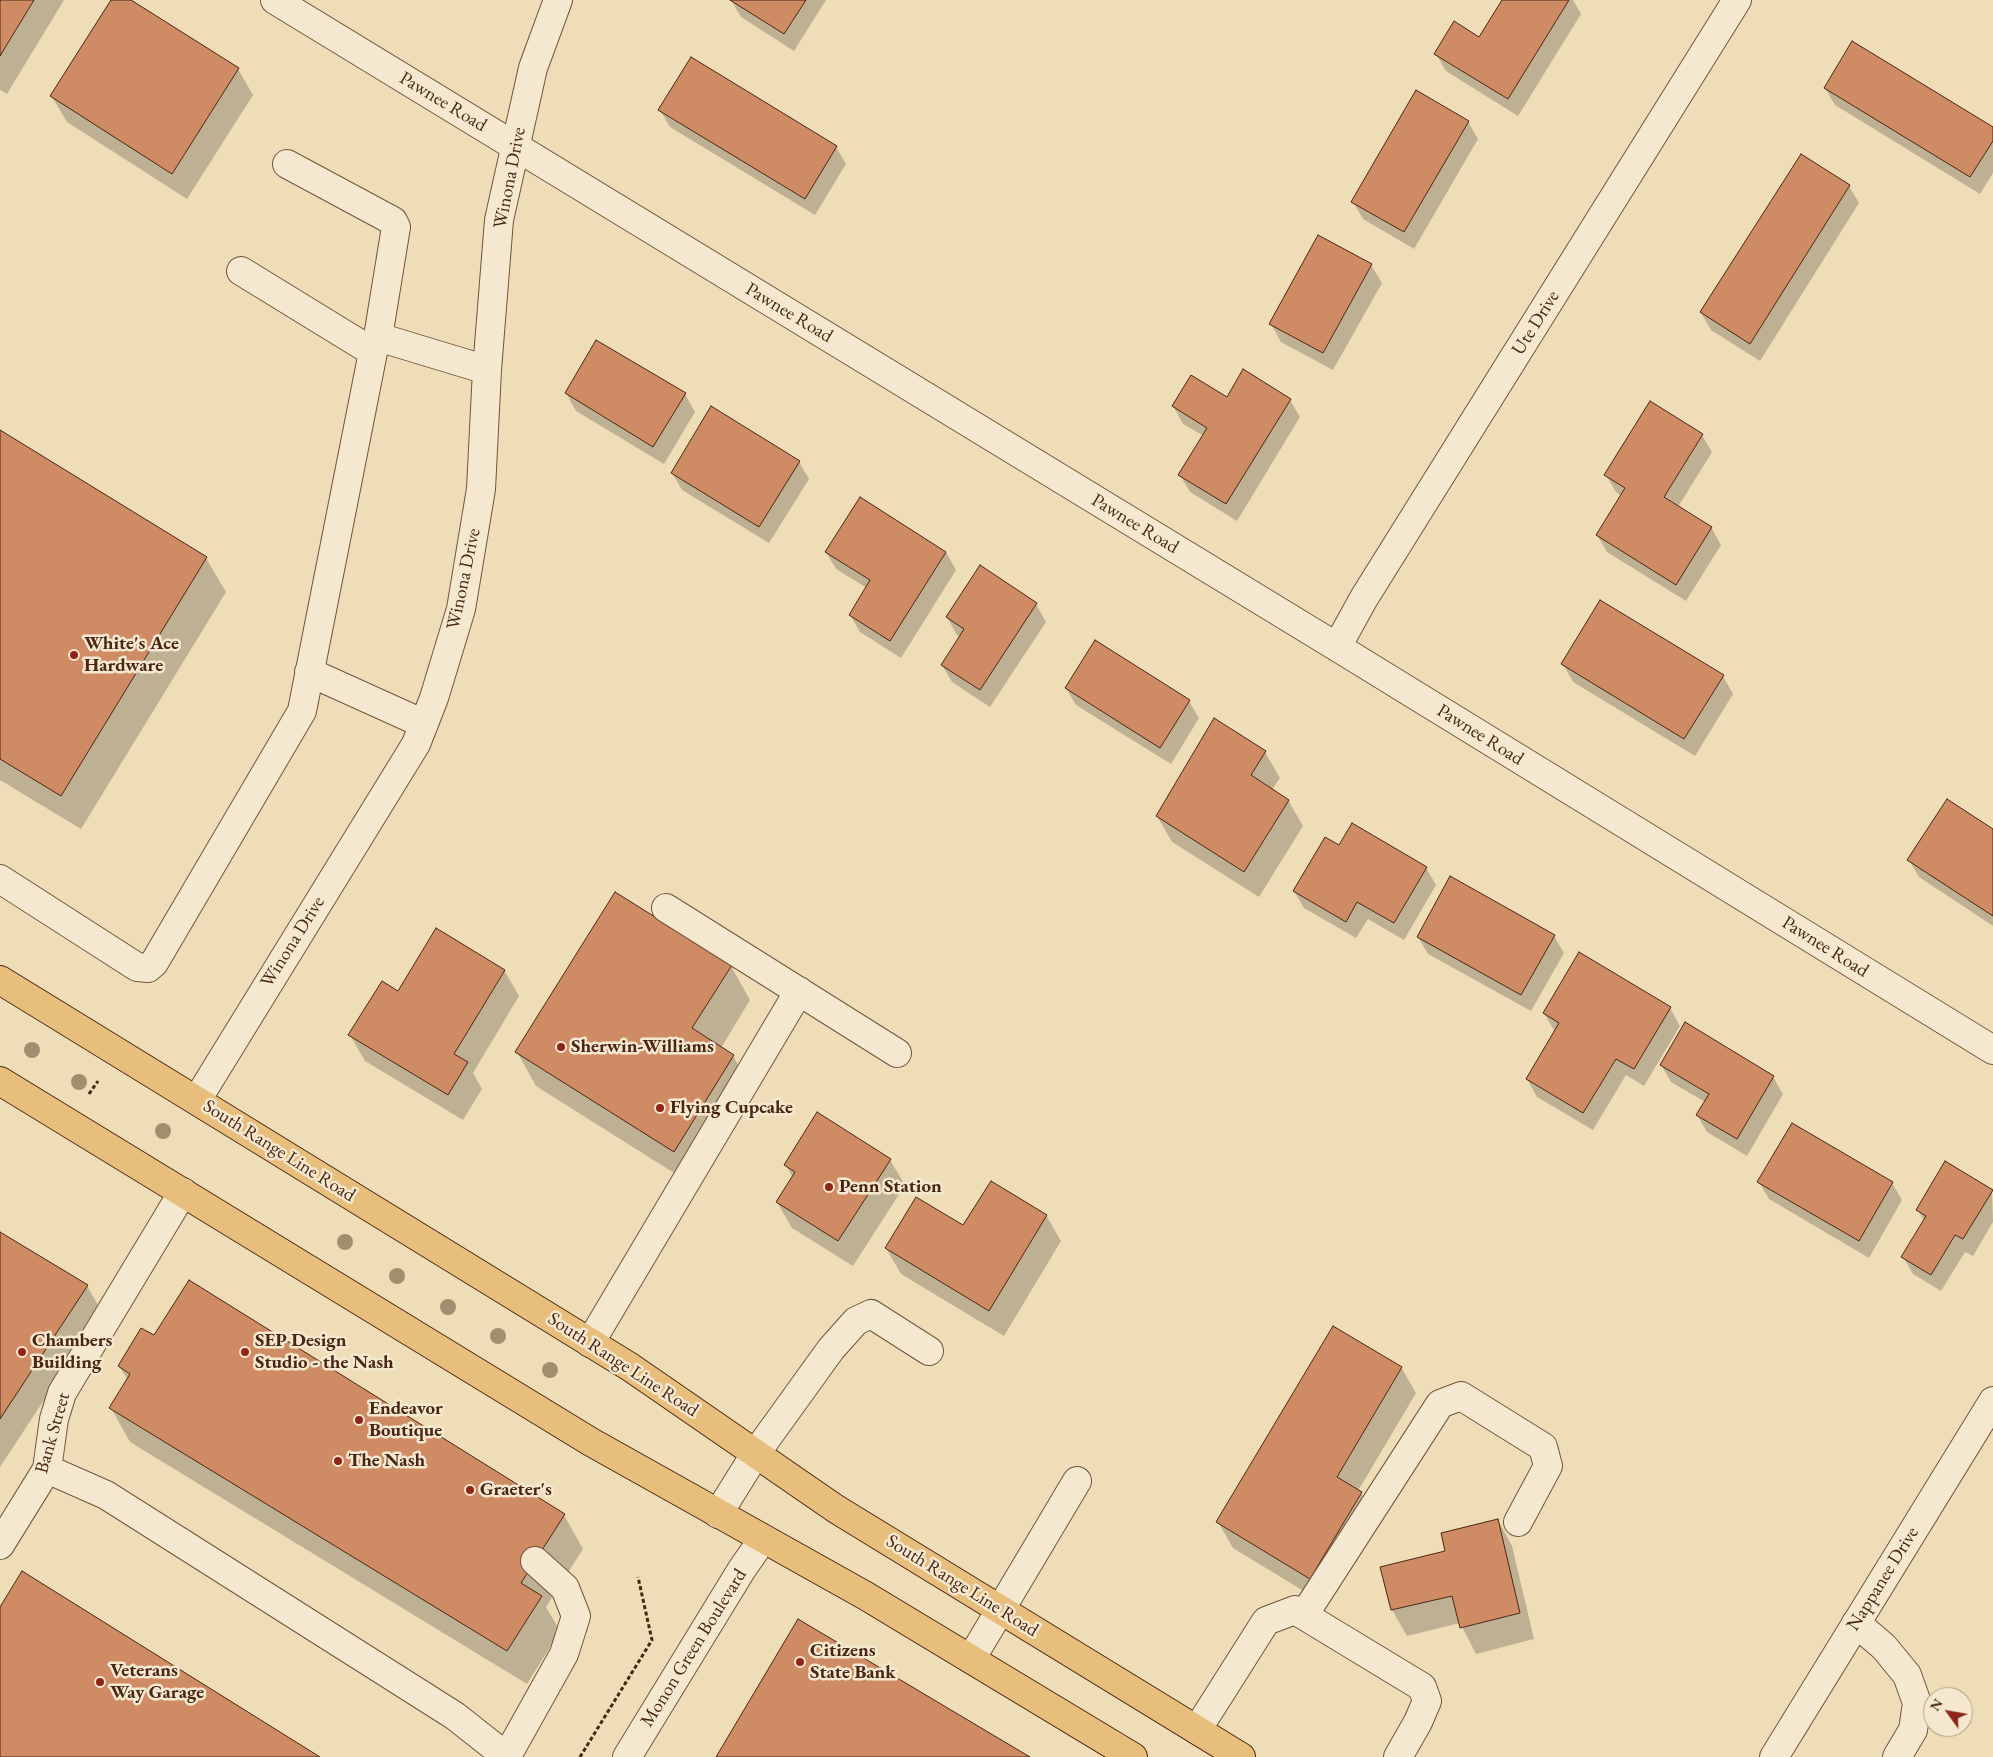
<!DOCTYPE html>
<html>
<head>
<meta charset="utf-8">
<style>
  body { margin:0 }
  #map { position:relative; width:1993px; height:1757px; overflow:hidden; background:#eeddb7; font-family:"EB Garamond",serif }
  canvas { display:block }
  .north { position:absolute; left:1923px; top:1687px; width:50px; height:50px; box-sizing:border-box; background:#f4e9d0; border:1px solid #b09b85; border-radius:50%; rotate:302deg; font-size:14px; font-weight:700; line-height:20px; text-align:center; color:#492614 }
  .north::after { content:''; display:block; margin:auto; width:18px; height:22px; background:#8f2418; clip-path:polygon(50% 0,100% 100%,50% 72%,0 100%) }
</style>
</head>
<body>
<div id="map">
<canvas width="1993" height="1757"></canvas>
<div class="north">N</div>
</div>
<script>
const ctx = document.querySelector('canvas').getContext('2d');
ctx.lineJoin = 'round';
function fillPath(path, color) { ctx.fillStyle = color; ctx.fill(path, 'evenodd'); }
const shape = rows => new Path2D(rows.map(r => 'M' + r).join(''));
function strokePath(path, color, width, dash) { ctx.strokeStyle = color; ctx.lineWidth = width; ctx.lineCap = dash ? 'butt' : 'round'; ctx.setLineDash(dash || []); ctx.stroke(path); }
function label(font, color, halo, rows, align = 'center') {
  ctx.font = font + ' "EB Garamond",serif'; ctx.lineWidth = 5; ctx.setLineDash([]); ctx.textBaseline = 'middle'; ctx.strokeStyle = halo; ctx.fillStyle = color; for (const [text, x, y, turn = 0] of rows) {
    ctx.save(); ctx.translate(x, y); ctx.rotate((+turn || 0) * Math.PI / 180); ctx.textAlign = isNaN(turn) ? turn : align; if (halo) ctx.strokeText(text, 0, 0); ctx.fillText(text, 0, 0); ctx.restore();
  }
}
fillPath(shape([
  [0,0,64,0,7,94,0,90],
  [113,0,129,0,238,69,253,95,187,199,67,122,52,97],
  [731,0,826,0,794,51,741,17],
  [1503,0,1573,0,1581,14,1518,116,1446,71,1436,54,1479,39],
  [1825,88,1993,129,1993,173,1980,194,1835,105],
  [660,110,836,147,846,164,815,215,670,127],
  [1468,122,1478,139,1414,249,1363,219,1353,202],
  [1849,186,1859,203,1760,361,1711,330,1701,313],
  [1318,236,1371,265,1382,283,1333,370,1281,342,1271,324],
  [597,341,685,394,695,412,664,464,576,411,566,393],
  [1227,398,1290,400,1300,417,1237,521,1190,492,1180,475,1204,436,1183,424,1173,406],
  [0,432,206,558,226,592,81,829,0,780],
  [1702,435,1712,452,1678,507,1711,527,1721,545,1686,601,1607,552,1597,535,1621,496,1616,492,1606,475],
  [799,462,809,479,769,543,682,490,672,473],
  [826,552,946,552,956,570,901,658,860,632,850,615,867,588,836,569],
  [980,567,1036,604,1046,622,990,707,952,682,942,665,961,637,957,635,947,617],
  [1563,664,1723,676,1733,694,1695,756,1573,682],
  [1066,688,1189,701,1199,718,1171,764,1076,705],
  [1265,752,1280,778,1272,790,1288,800,1303,826,1259,897,1172,842,1157,816],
  [1993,830,1993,926,1919,877,1909,860],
  [1339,847,1426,868,1436,885,1404,940,1368,919,1356,938,1304,908,1294,891],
  [1554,936,1564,953,1531,1011,1428,954,1418,937],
  [731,966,750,1000,721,1048,733,1056,753,1090,693,1185,536,1086,517,1052],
  [504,970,519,996,473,1073,482,1089,463,1120,365,1061,350,1035,399,992],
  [1670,1008,1680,1026,1644,1086,1626,1075,1593,1130,1537,1097,1527,1079,1555,1032,1544,1013],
  [1661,1065,1773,1077,1783,1094,1747,1156,1707,1132,1697,1115,1705,1102,1671,1082],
  [890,1160,905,1185,853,1266,792,1228,777,1202,793,1178,786,1165],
  [1759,1182,1892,1183,1902,1200,1869,1258,1769,1199],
  [1992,1191,1993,1222,1973,1256,1965,1252,1941,1291,1913,1274,1903,1257,1924,1221,1918,1210],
  [1046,1215,1061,1241,1004,1336,901,1274,886,1248],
  [0,1233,87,1286,102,1312,0,1467],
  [154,1336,564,1515,583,1549,546,1607,560,1631,527,1684,130,1442,111,1408,128,1380,119,1366],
  [1401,1367,1416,1393,1358,1491,1361,1493,1376,1519,1325,1604,1233,1548,1218,1522],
  [1498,1520,1512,1546,1534,1639,1476,1654,1460,1623,1407,1636,1392,1610,1382,1568,1447,1552]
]), '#0003');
const building = shape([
  [0,0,34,0,0,56,0,0],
  [111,0,131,0,239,68,172,174,50,96,111,0],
  [730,0,806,0,784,34,730,0],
  [1502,0,1569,0,1508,99,1434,54,1454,21,1479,37,1502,0],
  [1852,41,1993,127,1993,141,1970,177,1824,88,1852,41],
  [691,57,837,146,805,199,658,110,691,57],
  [1416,90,1469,121,1404,232,1351,202,1416,90],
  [1801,154,1850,185,1750,344,1700,312,1801,154],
  [1318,235,1372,264,1323,353,1269,324,1318,235],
  [596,340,686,393,653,447,565,393,596,340],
  [1243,369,1291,399,1226,504,1178,475,1207,428,1172,406,1191,375,1227,397,1243,369],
  [1650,401,1703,434,1664,497,1712,527,1676,585,1596,535,1625,488,1604,475,1650,401],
  [711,406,800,461,759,527,671,473,711,406],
  [0,430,207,557,61,796,0,759,0,430],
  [860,497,946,552,890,641,849,615,870,580,825,552,860,497],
  [980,565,1037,603,980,690,941,665,964,629,946,617,980,565],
  [1600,600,1724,675,1684,739,1561,664,1600,600],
  [1095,640,1190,700,1160,748,1065,688,1095,640],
  [1214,718,1266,751,1251,775,1289,800,1244,872,1156,816,1214,718],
  [1947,799,1993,829,1993,916,1907,860,1947,799],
  [1352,823,1427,867,1394,923,1357,902,1346,922,1293,891,1325,837,1339,845,1352,823],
  [1450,876,1555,935,1521,995,1417,937,1450,876],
  [615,892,732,965,692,1028,734,1055,674,1152,515,1052,615,892],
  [436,928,505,970,454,1054,468,1062,448,1095,348,1035,382,981,398,991,436,928],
  [1579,952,1671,1007,1634,1069,1616,1059,1583,1113,1526,1079,1559,1023,1543,1013,1579,952],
  [1685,1022,1774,1076,1737,1139,1696,1115,1709,1094,1660,1065,1685,1022],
  [817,1112,891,1159,838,1241,776,1202,795,1172,784,1165,817,1112],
  [1792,1123,1893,1182,1859,1241,1757,1182,1792,1123],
  [1945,1161,1993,1190,1963,1239,1955,1235,1931,1275,1901,1257,1926,1216,1916,1210,1945,1161],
  [991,1181,1047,1215,989,1311,885,1248,916,1197,963,1225,991,1181],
  [0,1232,88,1285,0,1419,0,1232],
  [189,1280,565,1514,521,1583,542,1596,507,1651,109,1408,130,1374,118,1366,141,1328,154,1335,189,1280],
  [1333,1326,1402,1367,1337,1477,1362,1492,1310,1579,1216,1522,1333,1326],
  [1498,1519,1520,1613,1460,1628,1452,1596,1391,1610,1380,1567,1445,1551,1441,1533,1498,1519],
  [22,1571,320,1757,0,1757,0,1607,22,1571],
  [798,1619,1030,1757,716,1757,798,1619]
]);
fillPath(building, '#cf8b64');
strokePath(building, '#492614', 1);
const minor = shape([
  [275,0,1337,647,1993,1050],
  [287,164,393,221,396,227,378,337],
  [241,271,373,352],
  [1337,647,1364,598,1737,0],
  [309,672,424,724],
  [0,879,137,967,148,968,154,963,302,711,373,352,378,337,487,370],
  [666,908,897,1053],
  [197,1100,416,744,434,698,461,609,481,489,487,370,499,220,533,68,558,0],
  [590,1343,799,991],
  [47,1469,106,1495,455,1716,507,1757],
  [718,1514,756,1453,831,1349,856,1321,871,1314,929,1351],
  [0,1545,47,1469,54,1419,62,1393,183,1192],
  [1304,1615,1440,1404,1461,1396,1543,1447,1548,1466,1518,1522],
  [1856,1623,1884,1647,1907,1675,1917,1703,1913,1730,1897,1757],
  [971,1659,1077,1481],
  [1197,1730,1266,1621,1295,1610,1422,1687,1427,1701,1418,1722,1398,1757],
  [507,1756,564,1654,576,1616,565,1588,535,1561],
  [627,1757,742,1569,763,1539],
  [1774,1757,1993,1401]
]);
const major = shape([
  [0,980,630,1367,836,1509,1241,1757],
  [0,1081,591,1442,866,1596,1133,1757]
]);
strokePath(minor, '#72543d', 30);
strokePath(major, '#492614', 30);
strokePath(shape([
  [89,1094,98,1081],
  [580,1757,652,1640,638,1577]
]), '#492614', 3, [4, 2.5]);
strokePath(minor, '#f4e9d0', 28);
strokePath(major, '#e7be7c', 28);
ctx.fillStyle = '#a28e6f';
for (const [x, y] of [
  [32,1050],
  [79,1082],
  [163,1131],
  [345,1242],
  [397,1276],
  [448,1307],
  [498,1336],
  [550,1370]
]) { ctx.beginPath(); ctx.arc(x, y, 8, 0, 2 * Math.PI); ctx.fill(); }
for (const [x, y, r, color] of [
  [74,655,5,"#8f2418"],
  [561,1047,5,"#8f2418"],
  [660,1108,5,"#8f2418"],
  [829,1187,5,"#8f2418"],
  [22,1352,5,"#8f2418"],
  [245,1352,5,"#8f2418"],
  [359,1420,5,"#8f2418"],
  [338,1461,5,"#8f2418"],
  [470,1490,5,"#8f2418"],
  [800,1662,5,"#8f2418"],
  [100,1682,5,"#8f2418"]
]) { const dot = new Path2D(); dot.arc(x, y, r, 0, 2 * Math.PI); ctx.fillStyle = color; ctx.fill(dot); strokePath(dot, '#f4e9d0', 2); }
label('19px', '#492614', '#f4e9d0', [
  ["Pawnee Road",443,102,31],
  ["Winona Drive",510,178,-79],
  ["Pawnee Road",789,313,31],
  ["Ute Drive",1536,323,-58],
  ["Pawnee Road",1135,524,31],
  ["Winona Drive",464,579,-78],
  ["Pawnee Road",1480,735,32],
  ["Winona Drive",293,942,-58],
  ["Pawnee Road",1825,947,32],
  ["South Range Line Road",279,1151,32],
  ["South Range Line Road",623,1365,33],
  ["Bank Street",53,1433,-74],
  ["Nappanee Drive",1883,1579,-58],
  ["South Range Line Road",962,1586,32],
  ["Monon Green Boulevard",694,1648,-58]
]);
label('bold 19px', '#492614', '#f4e9d0', [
  ["White's Ace",84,644],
  ["Hardware",84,666],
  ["Sherwin-Williams",571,1047],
  ["Flying Cupcake",670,1108],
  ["Penn Station",839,1187],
  ["Chambers",32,1341],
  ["Building",32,1363],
  ["SEP Design",255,1341],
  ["Studio - the Nash",255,1363],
  ["Endeavor",369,1409],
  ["Boutique",369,1431],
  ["The Nash",348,1461],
  ["Graeter's",480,1490],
  ["Citizens",810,1651],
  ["State Bank",810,1673],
  ["Veterans",110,1671],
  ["Way Garage",110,1693]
], 'left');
</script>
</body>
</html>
